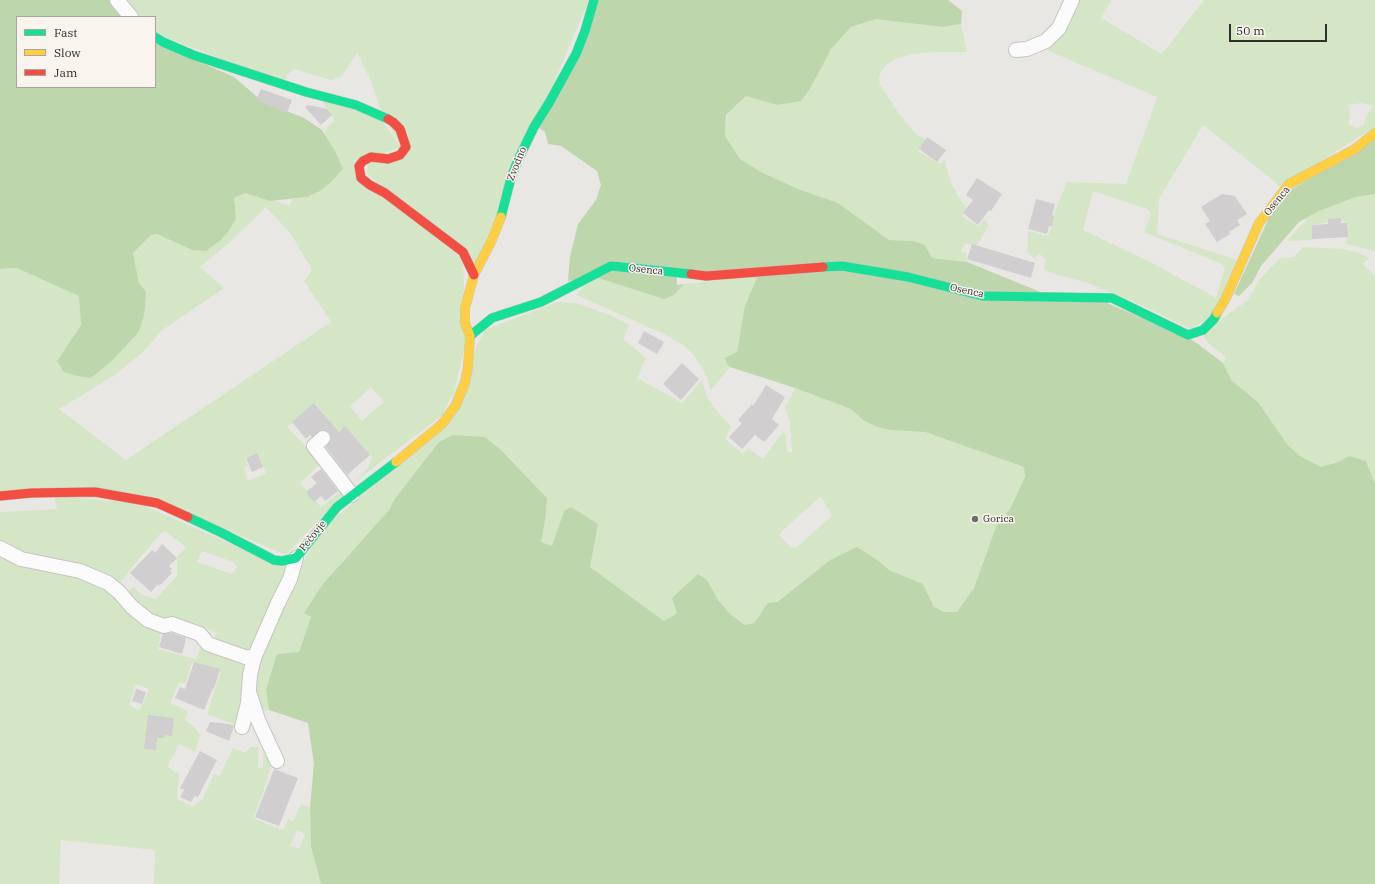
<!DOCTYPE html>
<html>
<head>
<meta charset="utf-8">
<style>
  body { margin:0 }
  #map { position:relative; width:1375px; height:884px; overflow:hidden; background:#e9e7e4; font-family:"IBM Plex Serif",serif }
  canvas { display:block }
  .legend { position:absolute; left:16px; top:16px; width:140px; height:72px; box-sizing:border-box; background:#f9f5ee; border:1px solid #a9a5a0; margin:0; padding:5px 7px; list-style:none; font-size:12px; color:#302e2c }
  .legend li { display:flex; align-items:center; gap:8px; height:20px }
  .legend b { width:20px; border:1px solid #a9a5a0 }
  .scale { position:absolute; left:1229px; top:24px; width:98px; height:18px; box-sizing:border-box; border:2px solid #302e2c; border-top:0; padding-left:5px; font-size:12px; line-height:14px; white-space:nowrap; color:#302e2c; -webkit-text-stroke:3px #f9f5ee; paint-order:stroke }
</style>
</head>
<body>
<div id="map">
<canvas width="1375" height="884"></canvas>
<ul class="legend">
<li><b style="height:5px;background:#16e098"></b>Fast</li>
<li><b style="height:5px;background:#ffcf43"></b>Slow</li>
<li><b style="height:5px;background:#f24e42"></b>Jam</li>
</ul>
<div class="scale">50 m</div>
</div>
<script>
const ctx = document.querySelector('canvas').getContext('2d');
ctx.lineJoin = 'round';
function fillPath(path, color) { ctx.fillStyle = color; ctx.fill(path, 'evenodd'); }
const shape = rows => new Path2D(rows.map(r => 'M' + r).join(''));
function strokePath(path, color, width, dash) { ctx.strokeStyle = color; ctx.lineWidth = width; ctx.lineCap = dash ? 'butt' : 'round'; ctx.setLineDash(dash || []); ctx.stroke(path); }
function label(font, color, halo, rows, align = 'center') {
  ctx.font = font + ' "IBM Plex Serif",serif'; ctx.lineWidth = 3; ctx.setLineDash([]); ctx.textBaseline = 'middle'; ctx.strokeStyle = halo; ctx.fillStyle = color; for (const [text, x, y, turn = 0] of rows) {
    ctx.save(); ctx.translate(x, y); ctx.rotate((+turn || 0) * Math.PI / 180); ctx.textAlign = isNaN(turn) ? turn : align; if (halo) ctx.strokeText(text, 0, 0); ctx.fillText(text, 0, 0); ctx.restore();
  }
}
fillPath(shape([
  [120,0,589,0,474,268,365,177,369,163,406,155,380,109,372,83,357,53,342,76,331,80,294,69,287,75,284,82,155,34,155,17,134,17],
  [1076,0,1111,0,1101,18,1162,54,1204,0,1375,0,1375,127,1279,187,1273,180,1203,125,1159,199,1157,234,1238,260,1215,314,1191,329,1132,301,1088,283,1051,273,1044,269,1046,260,1039,253,1035,259,1027,252,1028,231,1048,236,1057,206,1067,182,1126,184,1157,97,1042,48],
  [1361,103,1373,106,1366,116,1364,125,1357,128,1349,124,1350,108,1348,105],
  [1093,191,1147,209,1151,214,1144,232,1222,264,1225,269,1216,298,1152,263,1083,230],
  [876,19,942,27,961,24,967,52,936,52,912,54,895,59,886,65,881,71,879,78,880,85,899,114,916,134,926,140,918,151,940,164,945,159,946,167,951,182,961,201,967,208,962,216,979,227,984,219,989,226,977,245,965,244,961,251,966,254,967,262,932,258,913,241,889,240,838,203,798,189,761,172,740,159,725,136,727,115,746,96,777,105,810,89,831,49,851,27],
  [320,98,380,118,401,147,356,164,463,256,466,343,449,410,352,484,368,468,372,457,345,427,327,440,319,431,330,421,316,404,287,427,322,463,300,483,321,507,341,491,342,495,286,555,150,497,0,492,0,269,17,268,79,295,81,325,57,361,91,378,112,361,138,333,146,292,139,283,133,253,151,235,157,234,192,250,221,240,228,232,236,219,234,198,245,193,270,201,273,200,289,206,292,199,307,197,320,191,335,151,324,133,328,126,335,121],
  [266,207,291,234,312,270,304,281,331,322,126,460,59,409,115,375,144,351,161,331,224,288,200,267,231,241],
  [371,387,384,402,362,421,350,406],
  [257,453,266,473,248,481,244,467,248,466,245,458],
  [1375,194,1375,251,1346,244,1348,225,1341,220,1313,225,1313,240,1287,241,1296,230,1306,221,1306,218,1319,211,1356,197],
  [1303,247,1344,249,1359,253,1369,258,1363,264,1375,276,1375,484,1366,461,1349,456,1338,462,1321,467,1300,456,1287,444,1258,402,1231,380,1223,363,1226,357,1208,343,1203,335,1223,318,1248,300,1259,280,1280,258,1294,257],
  [592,276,674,295,684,284,758,276,745,305,737,352,727,364,730,367,711,390,705,373,694,355,685,346,664,334,576,295],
  [557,302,576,303,612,316,629,325,623,339,646,358,637,378,682,403,702,380,707,397,717,411,731,427,725,439,743,454,748,448,763,459,783,432,786,435,787,452,792,452,790,421,785,409,795,388,851,409,863,420,891,430,925,432,1024,467,1025,477,1010,509,996,527,974,588,957,612,944,612,934,607,923,584,889,570,880,562,830,560,759,615,754,623,745,625,730,614,718,600,707,580,677,613,664,621,590,567,564,511,552,546,540,542,546,514,547,498,500,449,485,437,394,500,389,510,371,531,343,561,305,613,311,617,299,652,266,690,269,710,258,712,253,679,256,662,293,580,323,528,430,439,485,330],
  [821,496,832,516,797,547,791,548,779,534],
  [54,496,138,503,286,568,288,577,254,646,249,651,213,643,216,633,197,624,190,629,164,624,128,596,129,591,134,587,142,595,156,599,177,576,177,557,186,547,165,531,159,535,134,565,118,586,37,560,0,544,0,512,57,509],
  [202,551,233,562,237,566,232,574,197,562],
  [0,551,90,578,161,631,158,649,196,659,202,645,248,661,244,693,237,725,207,714,221,671,192,663,185,684,179,682,170,703,188,711,185,720,196,728,200,736,195,752,179,744,167,767,180,774,179,775,177,799,192,806,202,800,214,774,220,776,233,748,246,753,250,747,258,747,258,769,263,767,264,744,271,765,265,787,253,818,283,830,288,819,293,821,301,804,310,807,311,847,321,884,154,884,155,850,61,840,59,884,0,884],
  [136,684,149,689,140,710,129,705],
  [297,830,305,834,299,849,290,846]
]), '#d4e6c6');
fillPath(shape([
  [0,0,113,0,127,17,17,17,17,87,155,87,155,42,234,77,262,101,304,118,322,130,335,151,343,169,332,181,320,191,307,197,270,201,245,193,234,198,236,219,228,232,221,240,206,251,192,250,157,234,151,235,133,253,139,283,146,292,144,316,138,333,112,361,91,378,77,376,64,372,57,361,81,325,79,296,17,268,0,269],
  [596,0,948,0,962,11,961,24,942,27,876,19,851,27,831,49,810,89,801,101,777,105,746,96,726,115,725,136,740,159,761,172,798,189,838,203,889,240,913,241,925,245,932,258,967,262,1043,293,1100,300,1187,337,1198,344,1223,363,1231,380,1258,402,1287,444,1300,456,1321,467,1338,462,1349,456,1366,461,1375,484,1375,884,321,884,311,847,310,807,314,764,308,723,269,710,266,690,277,654,299,652,311,617,304,613,323,584,389,510,394,500,439,442,453,435,485,437,500,449,547,498,546,514,541,542,552,546,564,511,571,507,598,524,590,567,664,621,677,613,672,598,698,574,707,580,718,600,730,614,745,625,754,623,768,603,777,602,830,560,857,547,880,562,889,570,923,584,934,607,944,612,957,612,974,588,996,527,1010,509,1025,477,1024,467,925,432,891,430,877,427,863,420,851,409,795,388,730,367,727,364,725,358,737,352,745,305,758,276,677,277,677,285,684,284,674,295,664,299,592,276,568,281,570,257,578,224,596,200,601,185,597,171,561,146,548,144,545,132,538,127],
  [1375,138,1375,194,1356,197,1319,211,1299,222,1261,266,1252,283,1239,296,1234,294,1278,198]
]), '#bed6ac');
fillPath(shape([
  [261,89,292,100,287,113,256,100],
  [308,105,327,109,332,115,321,125,305,107],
  [927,137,946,150,937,162,919,149],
  [977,178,1002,194,991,211,989,210,978,225,963,213,973,200,966,195],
  [1222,194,1235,196,1247,214,1237,220,1240,225,1229,232,1230,234,1217,242,1205,224,1210,221,1201,207],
  [1036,199,1055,204,1052,215,1054,216,1052,226,1049,226,1047,234,1028,229],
  [1341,218,1341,223,1347,223,1348,237,1312,239,1312,225,1328,224,1328,219],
  [972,244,1035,263,1031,278,967,259],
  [644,331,664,342,657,354,638,343],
  [682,363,699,379,681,400,663,384],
  [766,385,785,397,772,419,779,425,764,442,755,435,742,449,729,437,742,423,738,420,752,404,753,406],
  [314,403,339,432,345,426,370,455,347,475,326,447,331,440,331,436,329,432,325,430,321,430,312,437,310,435,306,439,292,422],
  [257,453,263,467,252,472,246,458],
  [321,469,338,491,325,501,321,496,314,502,306,492,317,483,311,477],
  [162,544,177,558,169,566,172,569,170,571,172,573,159,586,158,584,151,592,130,573,152,550,155,553],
  [172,633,186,638,182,654,159,647,163,634],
  [194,662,220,669,214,689,213,688,204,710,175,698,180,687,185,689],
  [136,689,146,692,142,704,132,701],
  [148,715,174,718,172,736,165,735,164,738,157,738,156,750,144,749],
  [210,722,229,724,234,726,229,741,206,731],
  [200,751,217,760,198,797,195,796,191,802,180,797,184,790,180,788],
  [274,769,298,778,279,826,255,817]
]), '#d0cece');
const street = shape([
  [117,0,131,17],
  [1016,50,1027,49,1046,41,1059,28,1072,0],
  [323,438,314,446,352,495],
  [0,548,21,559,80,571,108,583,119,592,132,607,148,620,164,626,172,624,200,634,208,644,245,657,254,658],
  [250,695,258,720,277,761],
  [242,727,248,703,250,675,254,658,278,603,290,579,296,558]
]);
const fast = shape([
  [155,37,163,42,193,55,306,92,356,105,388,119],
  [501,217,511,178,518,160,534,127,549,103,576,54,585,31,594,0],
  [823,267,842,266,908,277,983,296,1112,298,1188,335,1203,330,1214,319,1217,313],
  [470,336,492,318,541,302,611,266,691,274],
  [188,517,222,533,274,560,282,561,296,558,337,507,396,462]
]);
const slow = shape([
  [1217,313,1225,300,1259,223,1289,184,1355,149,1375,133],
  [396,462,442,424,456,405,465,383,468,367,470,336,465,323,465,308,474,275,491,242,501,217]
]);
const jam = shape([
  [388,119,393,122,400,129,406,147,400,155,388,159,371,157,363,161,359,166,361,178,370,185,385,193,463,252,474,275],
  [691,274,706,276,823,267],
  [0,496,31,493,95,492,157,503,188,517]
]);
strokePath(street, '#c6c4c1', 16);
strokePath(fast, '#c6c4c1', 10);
strokePath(slow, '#c6c4c1', 10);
strokePath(jam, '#c6c4c1', 10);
strokePath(street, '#fcfbfb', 14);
strokePath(fast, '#16e098', 9);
strokePath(slow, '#ffcf43', 9);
strokePath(jam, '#f24e42', 9);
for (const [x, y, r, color] of [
  [975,519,4,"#716f6c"]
]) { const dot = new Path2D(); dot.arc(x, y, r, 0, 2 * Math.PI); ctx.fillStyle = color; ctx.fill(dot); strokePath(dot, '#f9f5ee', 1.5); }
label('10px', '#302e2c', '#f9f5ee', [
  ["Zvodno",517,164,-68],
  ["Osenca",1277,201,-51],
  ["Osenca",646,270,6],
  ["Osenca",967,291,12],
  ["Pečovje",313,536,-51]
]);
label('10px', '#302e2c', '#f9f5ee', [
  ["Gorica",983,519]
], 'left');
</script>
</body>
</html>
